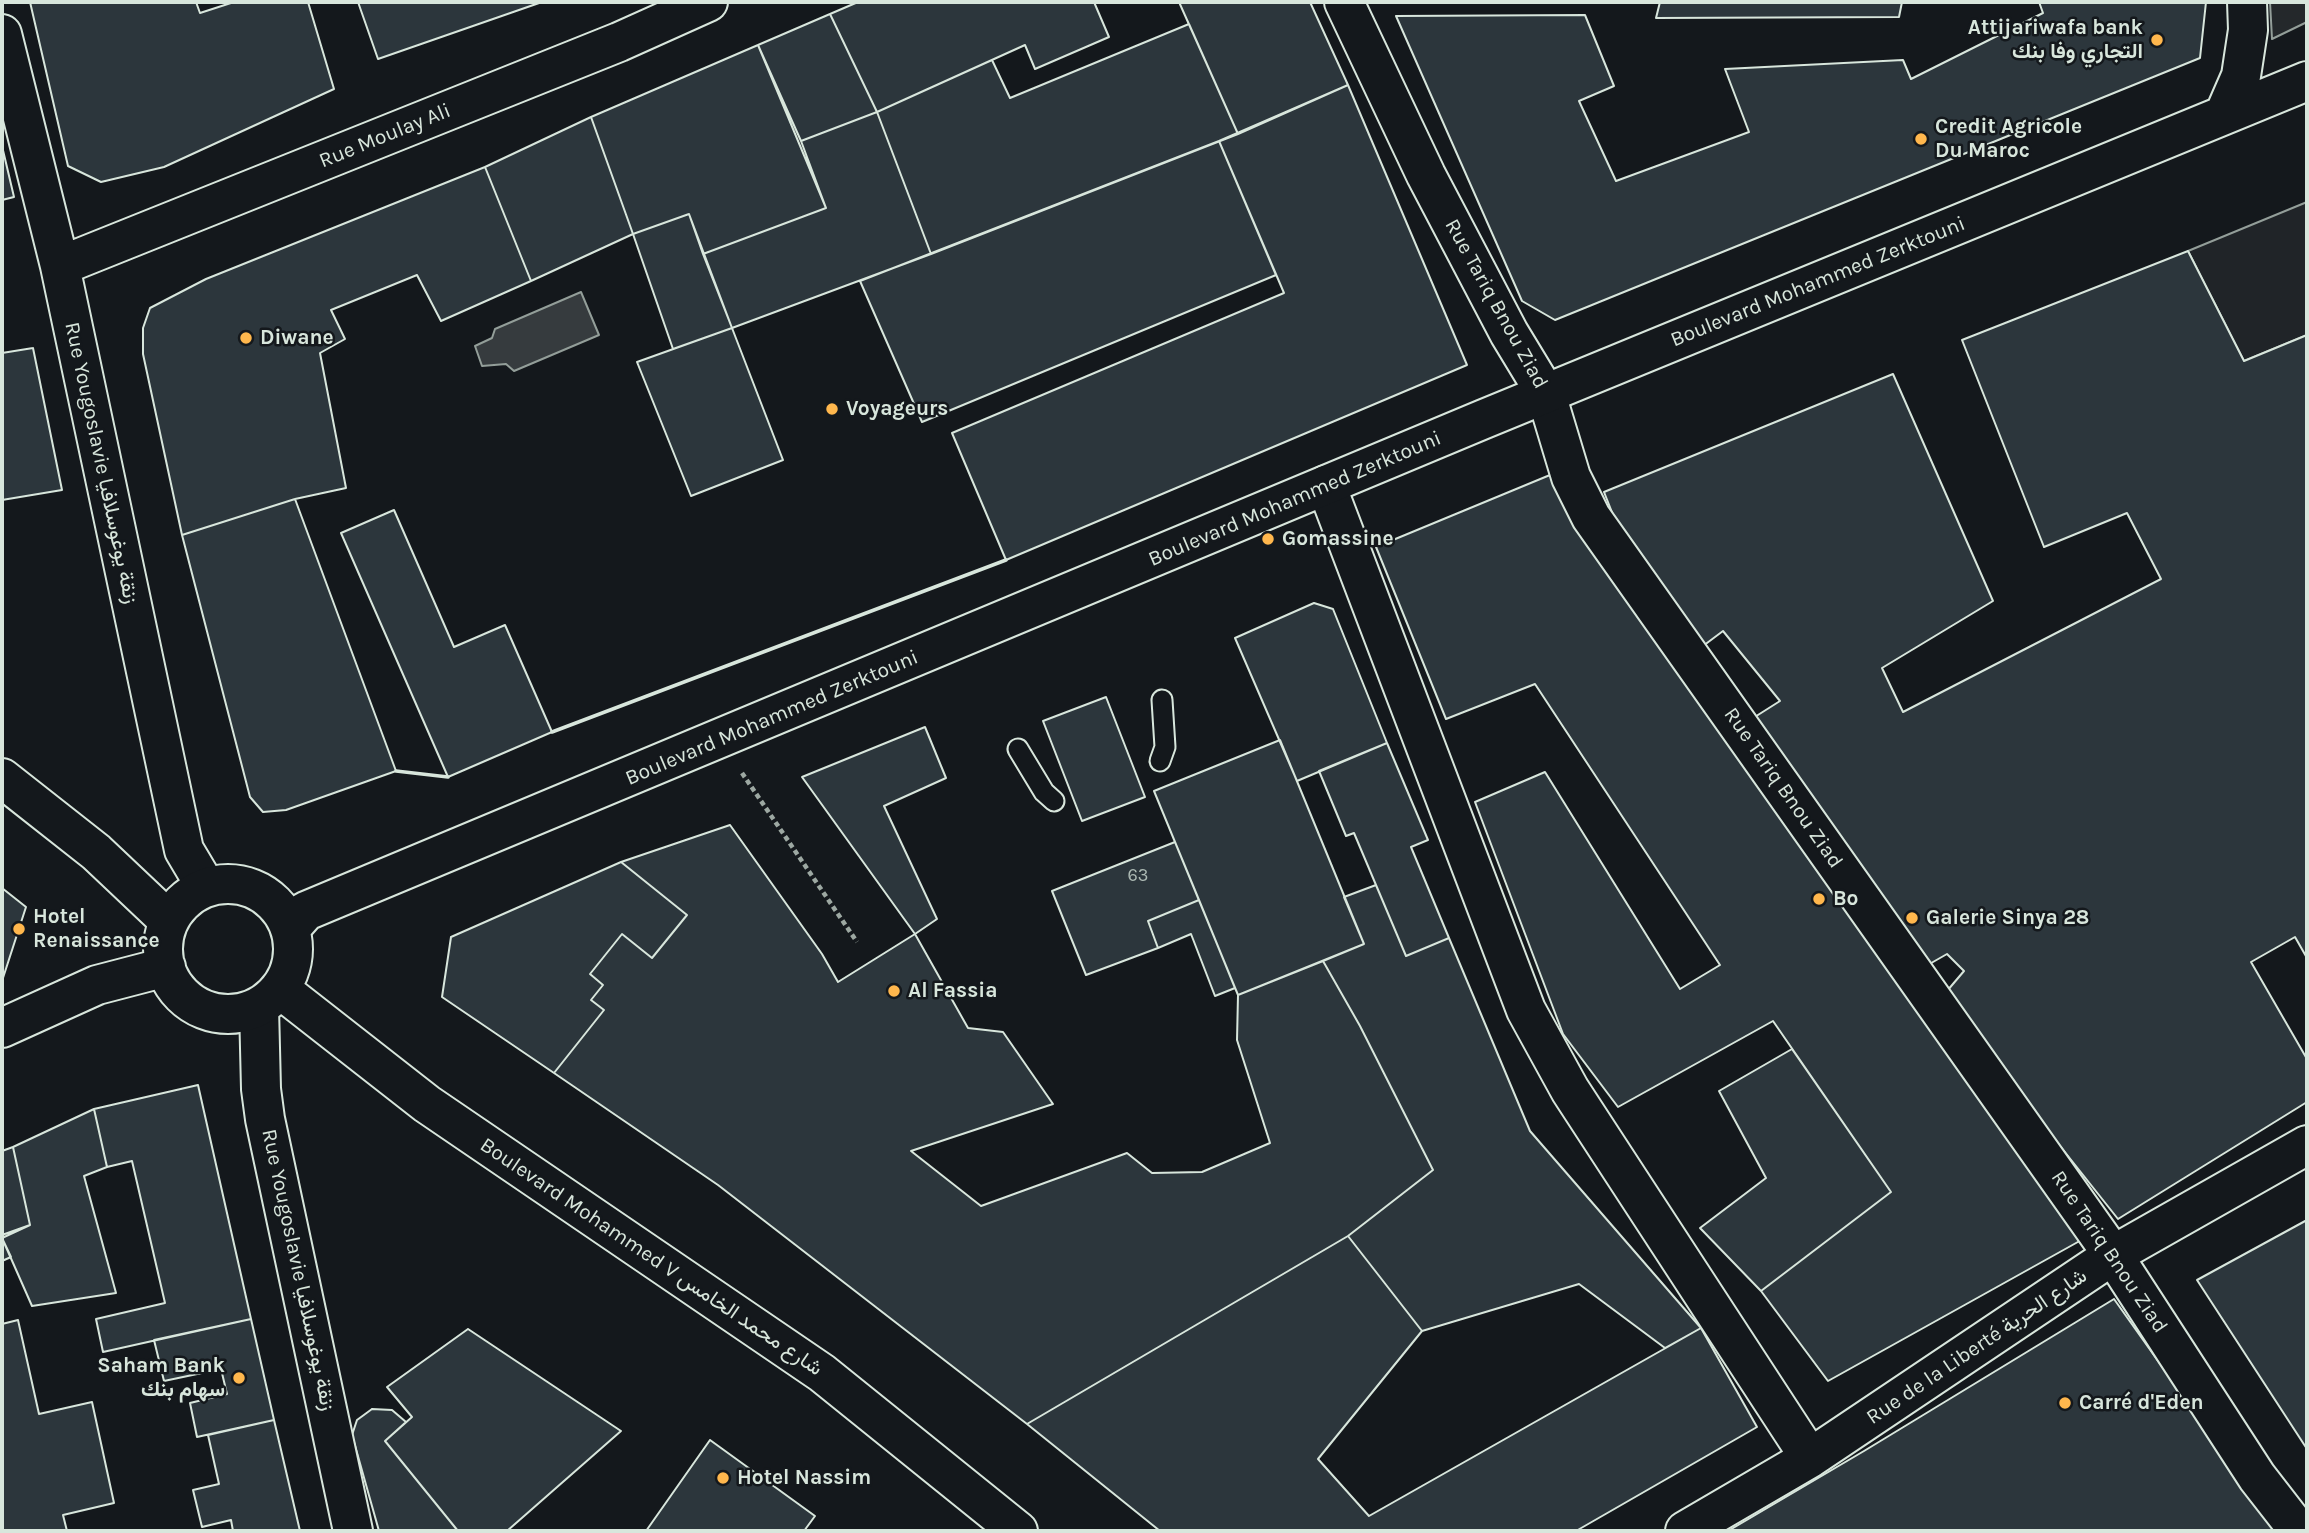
<!DOCTYPE html>
<html>
<head>
<meta charset="utf-8">
<style>
  body { margin:0 }
  #map { position:relative; width:2309px; height:1533px; overflow:hidden; background:#14181c; font-family:Karla,sans-serif }
  canvas { display:block }
  .frame { position:absolute; inset:0; border:4px solid #d8e6dc; pointer-events:none }
</style>
</head>
<body>
<div id="map">
<canvas width="2309" height="1533"></canvas>
<div class="frame"></div>
</div>
<script>
const ctx = document.querySelector('canvas').getContext('2d');
ctx.lineJoin = 'round';
function fillPath(path, color) { ctx.fillStyle = color; ctx.fill(path, 'evenodd'); }
const shape = rows => new Path2D(rows.map(r => 'M' + r).join(''));
function strokePath(path, color, width, dash) { ctx.strokeStyle = color; ctx.lineWidth = width; ctx.lineCap = dash ? 'butt' : 'round'; ctx.setLineDash(dash || []); ctx.stroke(path); }
function label(font, color, halo, rows, align = 'center') {
  ctx.font = font + ' Karla,Vazirmatn,sans-serif'; ctx.lineWidth = 5; ctx.setLineDash([]); ctx.textBaseline = 'middle'; ctx.strokeStyle = halo; ctx.fillStyle = color; for (const [text, x, y, turn = 0] of rows) {
    ctx.save(); ctx.translate(x, y); ctx.rotate((+turn || 0) * Math.PI / 180); ctx.textAlign = isNaN(turn) ? turn : align; if (halo) ctx.strokeText(text, 0, 0); ctx.fillText(text, 0, 0); ctx.restore();
  }
}
const green = shape([
  [2307,202,2307,335,2244,361,2188,251,2307,202]
]);
fillPath(green, '#202428');
strokePath(green, '#939e99', 2);
const parking = shape([
  [2270,2,2307,2,2307,22,2272,39,2270,2]
]);
fillPath(parking, '#24282b');
strokePath(parking, '#939e99', 2);
const water = shape([
  [581,292,599,335,514,371,506,364,482,366,475,346,492,338,495,329,581,292]
]);
fillPath(water, '#363b3e');
strokePath(water, '#939e99', 2);
const building = shape([
  [30,2,196,2,200,13,234,2,308,2,334,89,164,167,101,182,68,166,30,2],
  [358,2,542,2,378,59,358,2],
  [858,2,1094,2,1109,37,1035,69,1025,45,877,112,830,14,858,2],
  [1179,2,1310,2,1348,85,1238,134,1179,2],
  [1660,2,1902,2,1899,17,1656,18,1660,2],
  [2039,2,2206,2,2200,58,1555,320,1522,301,1396,16,1585,15,1614,86,1579,101,1616,181,1749,132,1725,69,1903,60,1911,79,2043,13,2039,2],
  [830,14,877,112,801,141,758,45,830,14],
  [1189,24,1238,134,931,254,877,112,992,60,1010,98,1189,24],
  [758,45,826,208,703,254,689,214,633,234,591,117,758,45],
  [1348,85,1467,365,1006,560,952,433,1284,293,1219,141,1348,85],
  [877,112,931,254,732,328,703,254,826,208,801,141,877,112],
  [591,117,633,234,531,281,485,167,591,117],
  [1219,141,1276,275,922,422,860,281,1219,141],
  [2,146,14,197,2,200,2,146],
  [485,167,531,281,441,321,417,275,331,310,345,339,320,353,346,488,295,499,182,535,143,354,143,328,150,308,206,279,485,167],
  [689,214,732,328,673,349,633,234,689,214],
  [2188,251,2244,361,2307,335,2307,958,2295,937,2251,962,2307,1059,2307,1102,2118,1219,2006,1078,1947,991,1964,971,1947,954,1926,966,1750,720,1780,701,1723,631,1699,649,1628,553,1604,492,1893,374,1993,601,1882,668,1903,712,2161,579,2127,513,2044,547,1962,340,2188,251],
  [732,328,783,460,691,496,637,362,732,328],
  [33,348,62,490,2,500,2,353,33,348],
  [1550,475,2094,1233,1828,1381,1761,1291,1891,1192,1773,1021,1618,1107,1563,1034,1475,802,1545,772,1680,989,1720,965,1535,684,1446,719,1376,547,1550,475],
  [295,499,396,771,286,810,263,812,250,797,182,535,295,499],
  [394,510,454,647,505,625,552,732,448,777,341,533,394,510],
  [1314,603,1333,609,1387,743,1297,781,1235,638,1314,603],
  [1106,697,1145,797,1082,821,1043,721,1106,697],
  [925,727,946,778,884,806,937,919,915,934,802,777,925,727],
  [1280,740,1364,944,1238,995,1154,791,1280,740],
  [1387,743,1428,840,1411,847,1449,938,1406,956,1354,833,1346,836,1319,771,1387,743],
  [730,825,822,954,838,982,915,934,968,1028,1003,1032,1053,1104,911,1151,981,1206,1127,1153,1152,1173,1202,1172,1270,1143,1237,1040,1238,995,1323,961,1360,1026,1433,1170,1348,1236,1027,1424,718,1185,554,1073,604,1010,591,1000,603,985,590,974,622,934,652,958,687,915,621,862,730,825],
  [1175,842,1199,900,1148,921,1158,948,1086,975,1052,891,1175,842],
  [621,862,687,915,652,958,622,934,590,974,603,985,591,1000,604,1010,554,1073,442,997,451,937,621,862],
  [1376,885,1406,956,1449,938,1530,1131,1701,1328,1665,1348,1579,1284,1422,1331,1348,1236,1433,1170,1360,1026,1323,961,1364,944,1344,897,1376,885],
  [2,888,26,907,2,981,2,888],
  [1199,900,1235,988,1215,996,1191,934,1158,948,1148,921,1199,900],
  [1792,1049,1891,1192,1761,1291,1700,1228,1766,1178,1719,1091,1792,1049],
  [198,1085,251,1319,103,1352,96,1319,165,1303,132,1161,107,1167,94,1109,198,1085],
  [94,1109,107,1167,84,1176,116,1293,32,1306,2,1238,30,1225,13,1147,94,1109],
  [13,1147,30,1225,2,1235,2,1151,13,1147],
  [2307,1220,2307,1449,2197,1280,2307,1220],
  [1348,1236,1422,1331,1318,1459,1369,1516,1701,1328,1757,1427,1576,1531,1160,1531,1027,1424,1348,1236],
  [2,1238,11,1257,2,1261,2,1238],
  [2114,1299,2279,1531,1728,1531,1864,1451,2114,1299],
  [251,1319,274,1420,197,1437,190,1403,227,1394,221,1369,164,1381,154,1340,251,1319],
  [18,1320,39,1414,92,1402,114,1503,63,1515,67,1531,2,1531,2,1324,18,1320],
  [468,1329,621,1431,507,1531,458,1531,385,1441,412,1417,387,1387,468,1329],
  [372,1409,392,1410,406,1422,385,1441,458,1531,379,1531,352,1435,357,1420,372,1409],
  [274,1420,300,1531,233,1531,231,1520,202,1527,193,1490,219,1484,208,1435,274,1420],
  [710,1440,815,1516,804,1531,646,1531,710,1440]
]);
fillPath(building, '#2c363c');
strokePath(building, '#d8e6dc', 2);
const service = shape([
  [1018,749,1044,792,1054,801],
  [1160,761,1165,747,1162,700]
]);
const minor = shape([
  [1344,2,1426,175,1509,333,1546,394,1571,477,1591,517,2113,1255,2257,1477,2299,1531],
  [2,34,60,266,184,850,206,887],
  [60,266,619,42,708,2],
  [1326,485,1526,1010,1570,1090,1810,1458],
  [259,1007,261,1089,265,1119,353,1531],
  [1685,1531,1810,1458,2113,1255,2307,1145]
]);
const secondary = shape([
  [2224,115,2241,76,2248,30,2247,2],
  [2,778,96,852,169,921],
  '163 949a65 65 0 1 1 130 0a65 65 0 1 1-130 0Z',
  [290,929,306,911,1484,419,2307,81],
  [280,989,427,1104,822,1373,1018,1531],
  [2,1028,97,985,166,967]
]);
strokePath(service, '#d8e6dc', 23);
strokePath(minor, '#d8e6dc', 42);
strokePath(secondary, '#d8e6dc', 42);
strokePath(shape([
  [742,773,857,942]
]), '#9da8a2', 4.5, [5, 3.5]);
strokePath(service, '#14181c', 19);
strokePath(minor, '#14181c', 38);
strokePath(secondary, '#14181c', 38);
strokePath(shape([
  [552,732,1006,560],
  [396,771,448,777]
]), '#d8e6dc', 3.5);
for (const [x, y, r, color] of [
  [2157,40,7,"#ffb74d"],
  [1921,139,7,"#ffb74d"],
  [246,338,7,"#ffb74d"],
  [832,409,7,"#ffb74d"],
  [1268,539,7,"#ffb74d"],
  [1819,899,7,"#ffb74d"],
  [1912,918,7,"#ffb74d"],
  [19,929,7,"#ffb74d"],
  [894,991,7,"#ffb74d"],
  [239,1378,7,"#ffb74d"],
  [2065,1403,7,"#ffb74d"],
  [723,1478,7,"#ffb74d"]
]) { const dot = new Path2D(); dot.arc(x, y, r, 0, 2 * Math.PI); ctx.fillStyle = color; ctx.fill(dot); strokePath(dot, '#14181c', 2.5); }
label('18px', '#adbab4', null, [
  ["63",1138,876]
]);
label('bold 21px', '#d8e6dc', '#14181c', [
  ["Attijariwafa bank",2143,28,"right"],
  ["التجاري وفا بنك",2143,52,"right"],
  ["Credit Agricole",1935,127],
  ["Du Maroc",1935,151],
  ["Diwane",260,338],
  ["Voyageurs",846,409],
  ["Gomassine",1282,539],
  ["Bo",1833,899],
  ["Hotel",33,917],
  ["Renaissance",33,941],
  ["Galerie Sinya 28",1926,918],
  ["Al Fassia",908,991],
  ["Saham Bank",225,1366,"right"],
  ["سهام بنك",225,1390,"right"],
  ["Carré d'Eden",2079,1403],
  ["Hotel Nassim",737,1478]
], 'left');
label('21px', '#d8e6dc', '#14181c', [
  ["Rue Moulay Ali",385,136,-22],
  ["Boulevard Mohammed Zerktouni",1818,282,-22],
  ["Rue Tariq Bnou Ziad",1496,304,61],
  ["Rue Yougoslavie زنقة يوغوسلافيا",101,463,78],
  ["Boulevard Mohammed Zerktouni",1295,499,-23],
  ["Boulevard Mohammed Zerktouni",772,718,-23],
  ["Rue Tariq Bnou Ziad",1783,788,55],
  ["Rue Tariq Bnou Ziad",2109,1252,56],
  ["Boulevard Mohammed V شارع محمد الخامس",651,1257,34],
  ["Rue Yougoslavie زنقة يوغوسلافيا",298,1270,78],
  ["Rue de la Liberté شارع الحرية",1977,1347,-34]
]);
</script>
</body>
</html>
